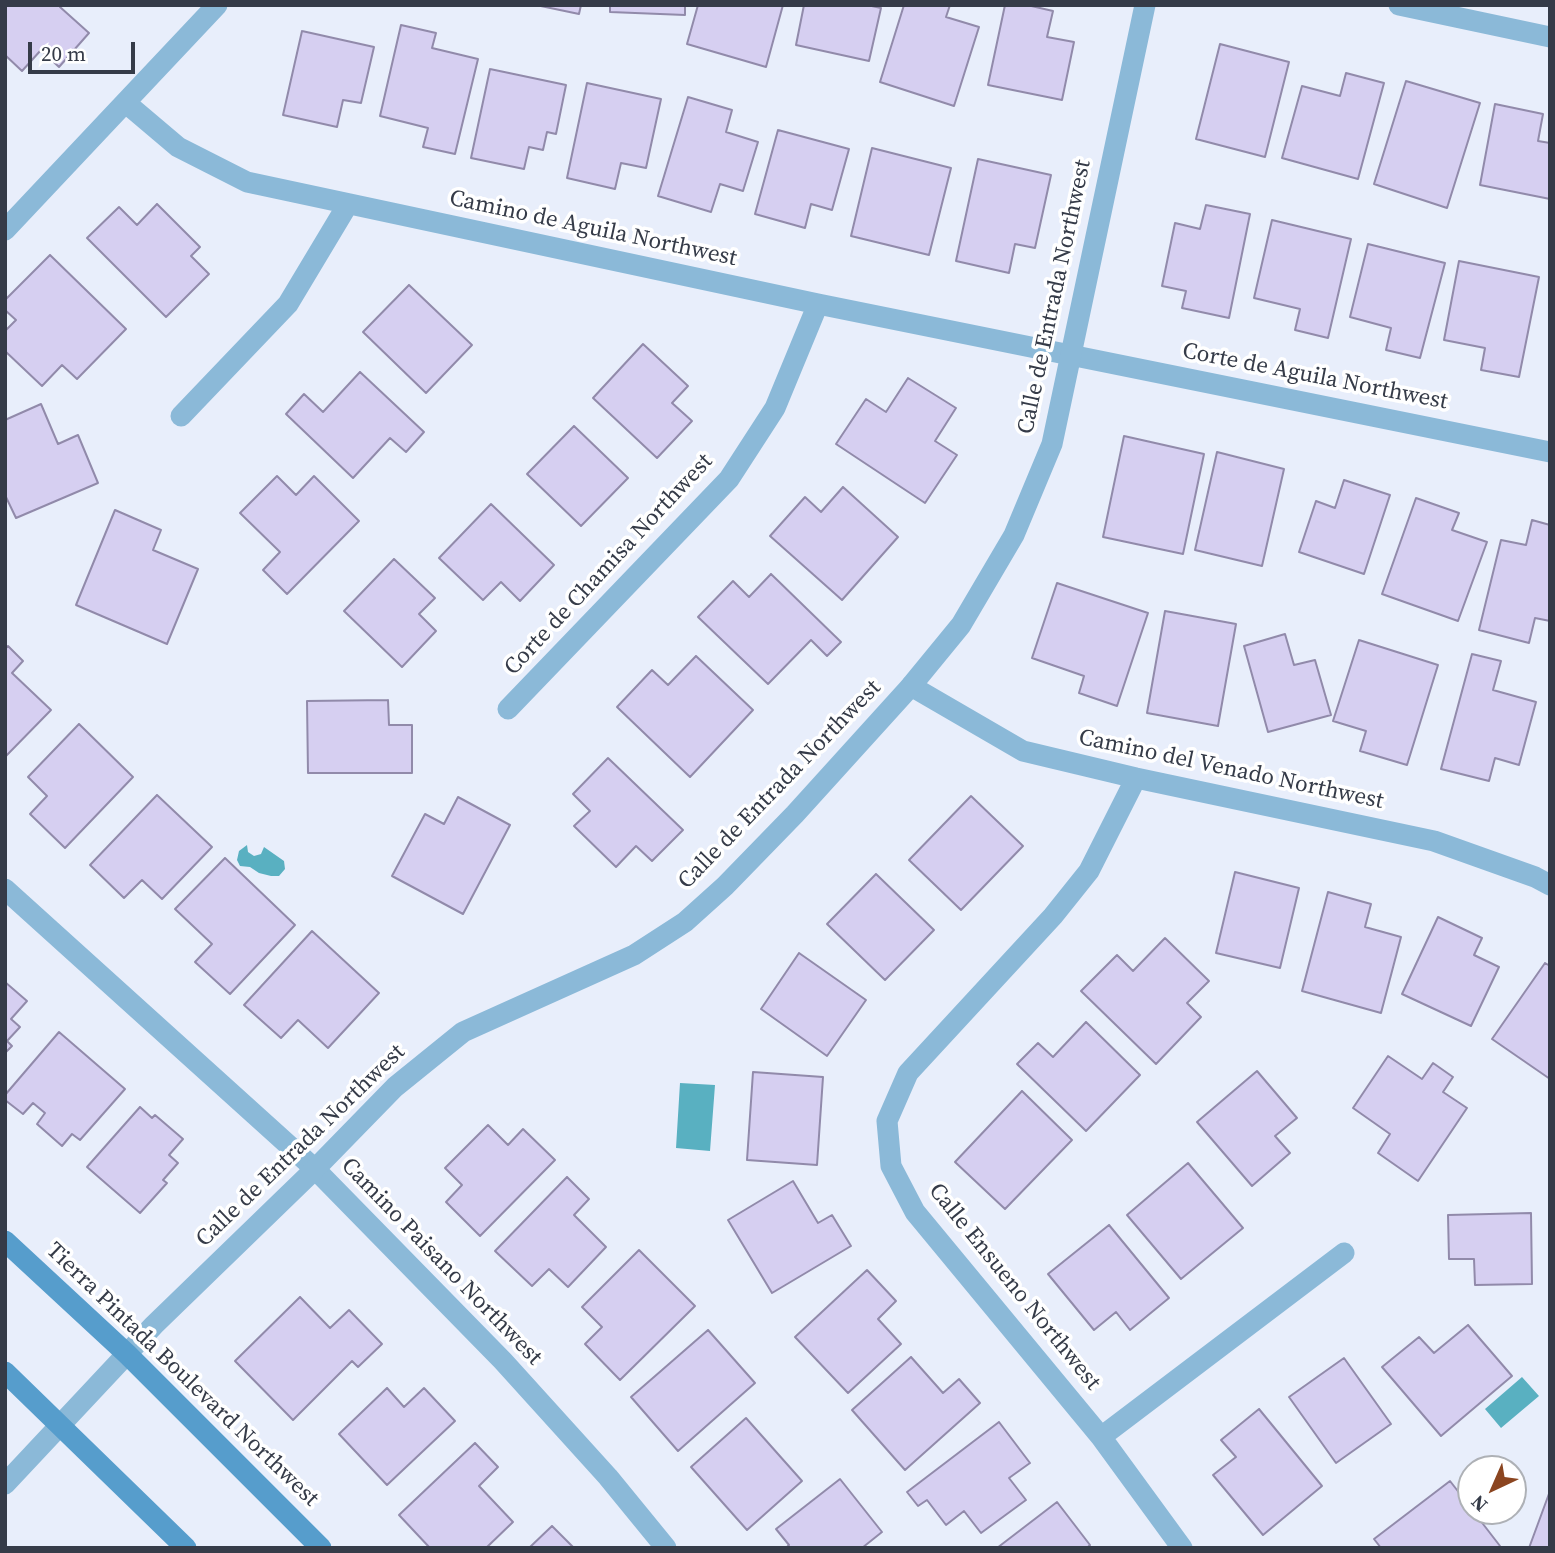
<!DOCTYPE html>
<html>
<head>
<meta charset="utf-8">
<style>
  body { margin:0 }
  #map { position:relative; width:1555px; height:1553px; overflow:hidden; background:#e8eefb; font-family:"Source Serif 4",serif }
  canvas { display:block }
  .frame { position:absolute; inset:0; border:7px solid #353b48; pointer-events:none }
  .north { position:absolute; left:1457px; top:1455px; width:70px; height:70px; box-sizing:border-box; background:#fff; border:2px solid #aeb1b6; border-radius:50%; rotate:224deg; font-size:19px; font-weight:700; line-height:28px; text-align:center; color:#353b48 }
  .north::after { content:''; display:block; margin:auto; width:24px; height:32px; background:#8b4520; clip-path:polygon(50% 0,100% 100%,50% 72%,0 100%) }
  .scale { position:absolute; left:28px; top:42px; width:107px; height:32px; box-sizing:border-box; border:4px solid #353b48; border-top:0; padding-left:9px; font-size:21px; line-height:24px; white-space:nowrap; color:#353b48; -webkit-text-stroke:5px #fff; paint-order:stroke }
</style>
</head>
<body>
<div id="map">
<canvas width="1555" height="1553"></canvas>
<div class="frame"></div>
<div class="north">N</div>
<div class="scale">20 m</div>
</div>
<script>
const ctx = document.querySelector('canvas').getContext('2d');
ctx.lineJoin = 'round';
function fillPath(path, color) { ctx.fillStyle = color; ctx.fill(path, 'evenodd'); }
const shape = rows => new Path2D(rows.map(r => 'M' + r).join(''));
function strokePath(path, color, width, dash) { ctx.strokeStyle = color; ctx.lineWidth = width; ctx.lineCap = dash ? 'butt' : 'round'; ctx.setLineDash(dash || []); ctx.stroke(path); }
function label(font, color, halo, rows, align = 'center') {
  ctx.font = font + ' "Source Serif 4",serif'; ctx.lineWidth = 7; ctx.setLineDash([]); ctx.textBaseline = 'middle'; ctx.strokeStyle = halo; ctx.fillStyle = color; for (const [text, x, y, turn = 0] of rows) {
    ctx.save(); ctx.translate(x, y); ctx.rotate((+turn || 0) * Math.PI / 180); ctx.textAlign = isNaN(turn) ? turn : align; if (halo) ctx.strokeText(text, 0, 0); ctx.fillText(text, 0, 0); ctx.restore();
  }
}
fillPath(shape([
  [247,845,248,852,254,856,261,854,264,847,284,861,285,869,279,876,271,876,259,873,250,867,240,866,237,860,239,851],
  [680,1083,715,1085,710,1151,676,1148],
  [1522,1377,1539,1396,1501,1428,1485,1409]
]), '#59b0c1');
const building = shape([
  [5,5,61,5,60,7,89,33,59,67,41,50,22,71,5,55,5,5],
  [536,5,581,5,579,14,536,5],
  [610,5,685,5,685,15,610,12,610,5],
  [698,5,783,5,766,67,687,44,698,5],
  [804,5,867,5,881,8,869,61,796,45,804,5],
  [904,5,950,5,946,17,979,27,954,106,880,82,904,5],
  [1005,5,1027,5,1053,11,1047,37,1074,42,1062,100,988,85,1005,5],
  [401,25,436,33,432,48,478,59,455,154,423,147,428,128,380,116,401,25],
  [302,31,374,47,361,103,343,100,337,127,283,115,302,31],
  [1220,44,1289,62,1265,157,1196,139,1220,44],
  [490,69,566,85,556,134,547,132,543,150,529,147,524,169,471,158,490,69],
  [1346,73,1384,83,1358,179,1282,158,1302,86,1340,96,1346,73],
  [1406,81,1480,103,1447,208,1374,184,1406,81],
  [587,83,661,99,646,168,621,163,615,189,567,178,587,83],
  [688,97,732,110,726,132,758,142,743,191,720,184,711,212,658,196,688,97],
  [1495,104,1543,114,1538,141,1550,143,1550,199,1480,185,1495,104],
  [778,130,849,149,832,210,811,204,805,228,755,214,778,130],
  [872,148,951,168,929,255,851,236,872,148],
  [978,159,1051,175,1035,248,1015,244,1009,273,956,261,978,159],
  [157,204,200,247,191,256,209,274,166,317,87,238,119,207,137,225,157,204],
  [1206,205,1250,214,1229,318,1182,308,1186,291,1162,286,1175,223,1200,229,1206,205],
  [1272,220,1351,239,1328,338,1295,330,1300,309,1254,298,1272,220],
  [1368,244,1445,263,1420,358,1386,350,1391,328,1350,317,1368,244],
  [50,255,126,329,77,379,62,365,42,386,5,351,5,331,16,320,5,310,5,300,50,255],
  [1459,261,1539,277,1519,377,1481,370,1485,348,1444,340,1459,261],
  [409,285,472,345,426,393,363,332,409,285],
  [643,344,688,386,672,403,692,421,657,458,593,398,643,344],
  [360,372,424,432,406,452,390,438,353,478,286,414,304,394,323,412,360,372],
  [908,378,956,408,935,441,957,455,925,503,836,444,866,399,886,412,908,378],
  [41,404,58,444,78,435,98,483,16,518,5,495,5,420,41,404],
  [574,426,628,478,581,526,527,474,574,426],
  [1124,436,1204,454,1183,554,1103,537,1124,436],
  [1217,452,1284,469,1262,566,1195,550,1217,452],
  [277,476,296,495,314,476,359,521,287,594,263,570,280,552,240,513,277,476],
  [1344,480,1390,495,1364,574,1299,552,1316,501,1335,508,1344,480],
  [843,487,898,537,842,600,770,536,805,497,821,512,843,487],
  [1416,498,1459,513,1452,530,1487,542,1458,621,1382,594,1416,498],
  [491,504,554,565,520,601,501,582,483,600,439,558,491,504],
  [115,510,161,530,153,550,198,569,167,644,76,605,115,510],
  [1532,520,1550,525,1550,621,1535,618,1529,643,1479,630,1501,540,1526,545,1532,520],
  [394,559,435,598,419,614,436,631,402,667,344,611,394,559],
  [771,574,841,642,827,656,811,640,768,684,698,617,733,581,749,597,771,574],
  [1057,583,1148,613,1117,706,1079,693,1084,676,1032,658,1057,583],
  [1165,611,1236,624,1218,726,1147,713,1165,611],
  [1285,634,1294,665,1315,660,1331,715,1268,732,1244,646,1285,634],
  [1359,640,1438,665,1407,765,1360,751,1366,731,1333,721,1359,640],
  [8,646,23,661,12,673,51,710,5,757,5,649,8,646],
  [1472,654,1501,661,1493,690,1536,702,1519,765,1495,758,1489,781,1441,769,1472,654],
  [696,656,753,710,690,777,617,707,652,670,668,685,696,656],
  [388,700,389,725,412,725,412,773,308,773,307,701,388,700],
  [79,724,133,777,65,848,30,814,47,796,28,777,79,724],
  [608,758,683,830,652,861,636,846,616,867,574,826,590,811,573,794,608,758],
  [157,795,212,847,162,899,142,880,124,898,90,865,157,795],
  [971,796,1023,846,961,910,909,860,971,796],
  [458,797,510,825,463,914,392,876,425,814,444,824,458,797],
  [225,858,295,925,230,994,195,962,212,944,175,909,225,858],
  [1235,872,1299,888,1280,968,1216,953,1235,872],
  [876,874,934,930,885,980,827,924,876,874],
  [1328,892,1371,904,1365,927,1401,937,1381,1013,1302,991,1328,892],
  [1438,917,1482,938,1474,955,1499,967,1471,1026,1402,994,1438,917],
  [312,931,379,993,328,1048,298,1020,281,1038,244,1005,312,931],
  [1165,938,1209,981,1187,1003,1201,1017,1156,1064,1081,991,1117,955,1133,971,1165,938],
  [799,953,866,1000,827,1056,761,1009,799,953],
  [1545,963,1550,966,1550,1079,1492,1039,1545,963],
  [5,982,27,1001,11,1019,20,1027,7,1041,12,1046,5,1053,5,982],
  [1086,1022,1140,1075,1086,1131,1017,1064,1038,1043,1053,1057,1086,1022],
  [59,1032,125,1089,80,1140,72,1134,62,1146,37,1124,45,1113,33,1103,23,1114,5,1100,5,1095,59,1032],
  [1388,1056,1422,1079,1433,1063,1453,1077,1443,1092,1467,1108,1418,1181,1378,1153,1390,1134,1353,1108,1388,1056],
  [1257,1071,1297,1118,1275,1136,1290,1153,1252,1186,1197,1122,1257,1071],
  [753,1072,823,1077,817,1165,747,1160,753,1072],
  [1022,1091,1072,1140,1005,1209,955,1162,1022,1091],
  [140,1107,152,1118,155,1115,183,1139,169,1155,178,1163,163,1180,167,1183,140,1213,87,1167,140,1107],
  [488,1125,508,1145,523,1129,555,1160,480,1236,446,1202,462,1185,445,1168,488,1125],
  [1188,1163,1243,1228,1181,1279,1127,1215,1188,1163],
  [567,1177,589,1199,574,1215,606,1247,568,1287,549,1269,532,1286,495,1251,567,1177],
  [793,1181,818,1223,832,1215,851,1246,772,1293,728,1220,793,1181],
  [1531,1213,1532,1284,1475,1285,1474,1259,1449,1259,1448,1215,1531,1213],
  [1109,1225,1169,1298,1130,1330,1116,1312,1094,1330,1048,1274,1109,1225],
  [639,1250,695,1306,620,1380,585,1344,602,1327,582,1307,639,1250],
  [867,1270,896,1301,878,1319,901,1344,848,1393,795,1337,867,1270],
  [300,1297,330,1328,349,1310,382,1344,358,1367,352,1361,293,1420,235,1361,300,1297],
  [1468,1325,1512,1376,1441,1436,1382,1367,1419,1337,1434,1353,1468,1325],
  [708,1330,755,1383,678,1451,631,1397,708,1330],
  [911,1357,943,1393,959,1379,980,1403,905,1470,852,1410,911,1357],
  [1344,1358,1391,1424,1336,1463,1289,1397,1344,1358],
  [387,1388,404,1407,424,1388,455,1421,387,1485,339,1434,387,1388],
  [1259,1409,1322,1486,1263,1535,1213,1475,1236,1457,1221,1440,1259,1409],
  [746,1418,802,1481,747,1530,691,1467,746,1418],
  [999,1422,1030,1463,1009,1478,1026,1500,981,1533,964,1511,946,1525,927,1500,918,1506,907,1492,999,1422],
  [475,1443,498,1467,479,1486,513,1522,486,1548,430,1548,399,1515,475,1443],
  [840,1479,882,1532,862,1548,786,1548,789,1545,776,1529,840,1479],
  [1450,1481,1471,1508,1471,1511,1473,1511,1500,1546,1498,1548,1381,1548,1374,1539,1450,1481],
  [1550,1491,1550,1548,1529,1548,1550,1491],
  [1057,1502,1090,1545,1087,1548,997,1548,1057,1502],
  [552,1526,574,1548,529,1548,552,1526]
]);
fillPath(building, '#d6cff1');
strokePath(building, '#918aaa', 2);
strokePath(shape([
  [1399,5,1550,37],
  [126,103,178,147,247,182,818,304,1550,452],
  [5,230,217,5],
  [181,416,288,304,348,204],
  [911,686,1023,751,1136,778,1434,841,1535,877,1550,885],
  [508,709,729,479,775,408,818,304],
  [1136,778,1089,871,1053,916,908,1073,887,1121,891,1166,915,1212,1101,1437,1182,1548],
  [5,889,315,1169,503,1361,608,1477,666,1548],
  [1101,1437,1344,1253]
]), '#8bb9d8', 21);
strokePath(shape([
  [5,1484,154,1325,315,1169,395,1087,463,1032,634,955,685,922,725,886,795,814,911,686,961,625,1014,535,1052,444,1145,5]
]), '#8bb9d8', 21);
strokePath(shape([
  [5,1241,127,1354,321,1548],
  [5,1372,186,1548]
]), '#569dcc', 21);
label('23px', '#353b48', '#fff', [
  ["Camino de Aguila Northwest",593,229,12],
  ["Calle de Entrada Northwest",1055,297,-78],
  ["Corte de Aguila Northwest",1315,377,11],
  ["Corte de Chamisa Northwest",609,565,-47],
  ["Camino del Venado Northwest",1231,770,12],
  ["Calle de Entrada Northwest",780,785,-46],
  ["Calle de Entrada Northwest",301,1146,-44],
  ["Camino Paisano Northwest",441,1262,46],
  ["Calle Ensueno Northwest",1014,1287,51],
  ["Tierra Pintada Boulevard Northwest",182,1375,44]
]);
</script>
</body>
</html>
